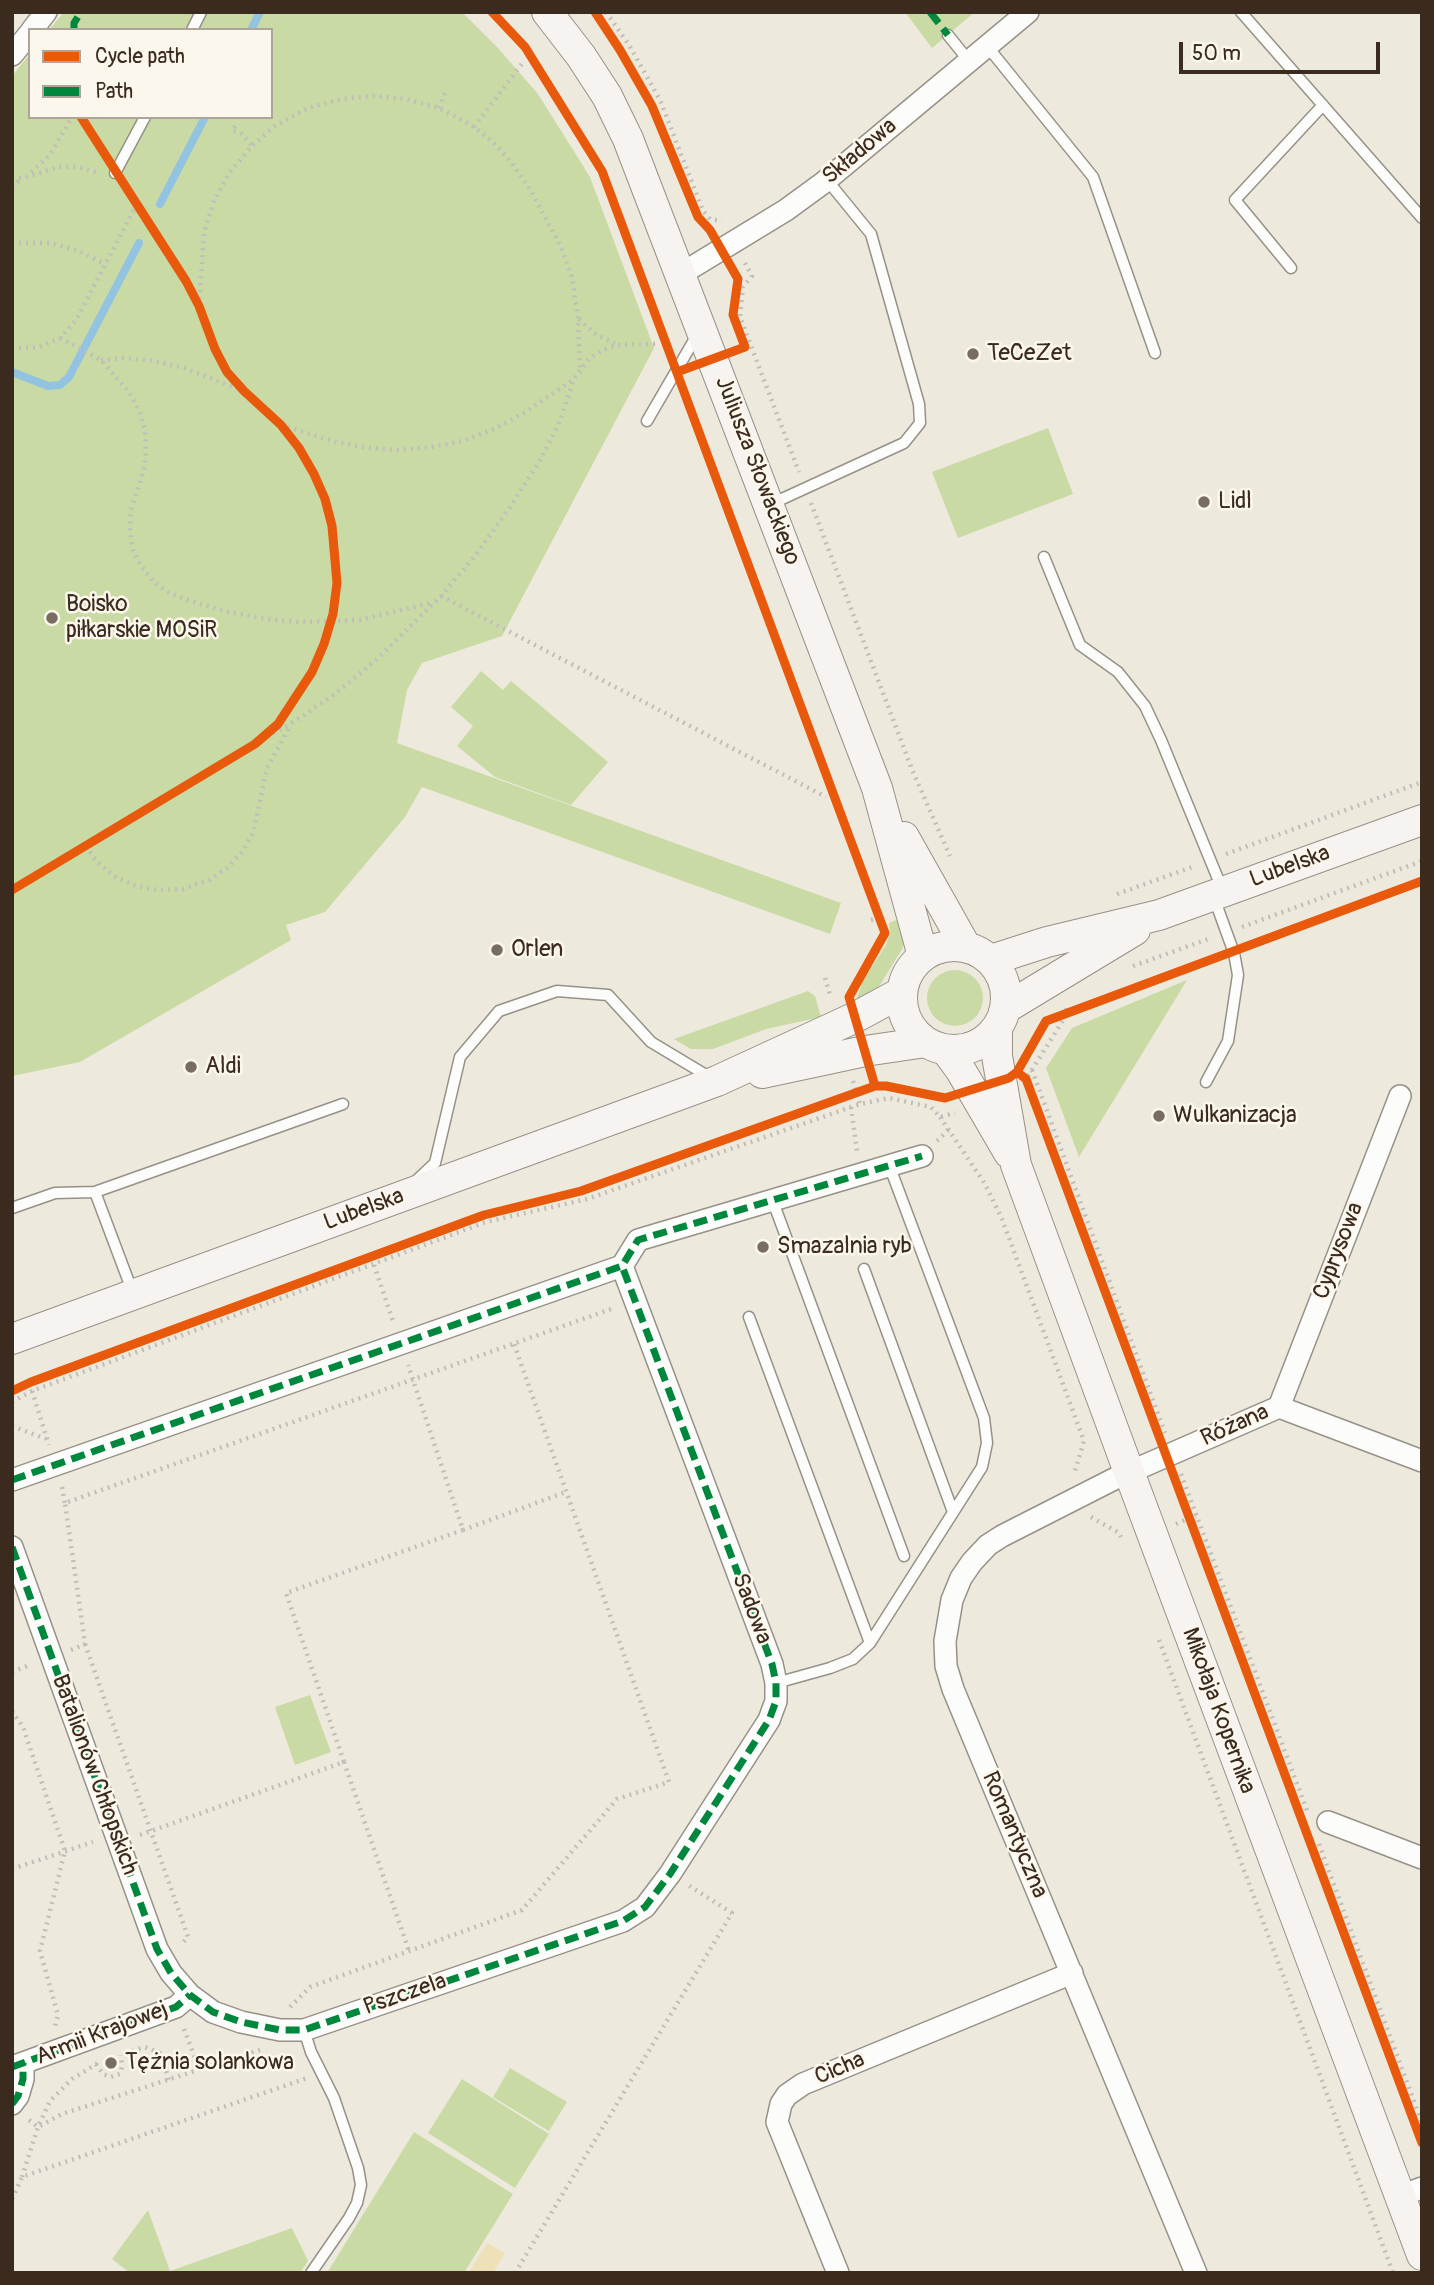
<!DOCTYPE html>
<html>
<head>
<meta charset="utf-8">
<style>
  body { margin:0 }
  #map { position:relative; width:1434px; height:2285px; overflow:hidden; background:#edeadd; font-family:Pangolin,sans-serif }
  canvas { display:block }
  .frame { position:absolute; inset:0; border:14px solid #3b2a1e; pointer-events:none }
  .legend { position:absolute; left:28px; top:28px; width:245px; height:91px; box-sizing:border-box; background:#fbf7ec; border:2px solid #aea59a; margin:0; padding:9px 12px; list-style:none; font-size:21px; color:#3b2a1e }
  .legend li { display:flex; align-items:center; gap:14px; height:35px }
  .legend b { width:35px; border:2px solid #aea59a }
  .scale { position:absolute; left:1179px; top:42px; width:201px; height:32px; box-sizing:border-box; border:4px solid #3b2a1e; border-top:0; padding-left:9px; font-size:21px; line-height:24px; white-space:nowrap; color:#3b2a1e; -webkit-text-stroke:5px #fbf7ec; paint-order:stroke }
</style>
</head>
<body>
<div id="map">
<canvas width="1434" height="2285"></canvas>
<div class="frame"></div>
<ul class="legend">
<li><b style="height:9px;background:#e8590c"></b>Cycle path</li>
<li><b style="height:9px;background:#00873e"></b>Path</li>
</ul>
<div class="scale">50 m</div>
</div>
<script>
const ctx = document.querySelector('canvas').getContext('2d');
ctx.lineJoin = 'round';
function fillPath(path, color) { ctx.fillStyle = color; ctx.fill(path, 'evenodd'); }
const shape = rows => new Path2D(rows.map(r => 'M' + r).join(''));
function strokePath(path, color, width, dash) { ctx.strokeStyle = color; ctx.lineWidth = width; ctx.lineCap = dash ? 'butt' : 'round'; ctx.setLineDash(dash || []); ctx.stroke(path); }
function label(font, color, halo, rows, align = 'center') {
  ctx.font = font + ' Pangolin,sans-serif'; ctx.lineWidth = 5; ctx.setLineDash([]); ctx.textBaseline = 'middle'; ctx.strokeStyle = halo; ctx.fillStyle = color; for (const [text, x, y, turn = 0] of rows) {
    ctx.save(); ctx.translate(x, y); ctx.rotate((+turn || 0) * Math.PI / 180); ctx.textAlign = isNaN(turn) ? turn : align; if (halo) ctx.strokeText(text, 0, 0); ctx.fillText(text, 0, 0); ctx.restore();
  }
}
fillPath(shape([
  [64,12,462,12,498,48,538,94,590,177,654,348,502,636,422,663,407,690,397,743,841,903,830,934,422,787,405,817,325,912,286,925,291,940,80,1062,12,1076,12,76,30,54,30,117,271,117,271,30,49,30],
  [905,12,975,12,932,48],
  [1048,428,1073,494,958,538,932,472],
  [481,671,503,690,511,681,608,762,571,805,495,777,457,746,473,726,451,707],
  [901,918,905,942,902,949,880,985,872,993,856,1001,863,980,886,945,890,933,889,923],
  '927 998a28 28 0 1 1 56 0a28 28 0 1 1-56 0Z',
  [1187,980,1079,1157,1046,1068,1072,1028],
  [808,991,815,996,821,1017,766,1029,713,1049,691,1049,674,1039],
  [310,1695,331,1752,295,1765,275,1707],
  [510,2068,567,2102,549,2131,493,2097],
  [462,2079,549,2134,515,2188,428,2133],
  [414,2132,513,2194,464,2273,327,2273],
  [148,2210,170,2271,292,2228,308,2261,300,2273,130,2273,112,2259]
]), '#c9daa4');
fillPath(shape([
  [487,2243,505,2253,493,2273,469,2272]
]), '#eee1ba');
strokePath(shape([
  [251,30,260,12],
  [160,204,205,117],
  [12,372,48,386,60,385,69,377,139,243]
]), '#92c3e0', 8);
const lane = shape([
  [1241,12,1422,218],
  [192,30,201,12],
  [948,35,969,61],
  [987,46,1093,177,1155,353],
  [115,173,145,117],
  [1291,268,1235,200,1323,105],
  [647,421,697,335],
  [771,504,904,443,920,423,919,404,871,234,827,180],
  [1044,557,1080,645,1118,672,1145,706,1161,740,1223,891],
  [1206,1082,1228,1041,1238,975,1234,953,1214,898],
  [416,1181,435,1163,460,1057,499,1011,557,991,608,995,651,1042,711,1078],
  [95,1192,133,1293],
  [772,1199,904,1556],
  [12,1208,55,1193,95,1192,343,1104],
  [864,1269,953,1512],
  [749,1317,870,1643],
  [776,1683,830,1668,853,1659,870,1643,982,1467,987,1443,984,1418,889,1165],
  [304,2030,311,2052,334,2098,358,2168,361,2185,357,2203,349,2218,311,2273]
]);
const street = shape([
  [32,30,46,12],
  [12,55,30,33],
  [681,274,786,210,823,183,1028,12],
  [1279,1407,1400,1096],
  [12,1480,622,1266,638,1240,922,1156],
  [12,1547,157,1949,171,1973,190,1995,213,2012,241,2022,280,2030,304,2030,623,1921,645,1907,670,1874,769,1720,776,1701,776,1683,772,1664,622,1266],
  [1328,1822,1422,1858],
  [12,2067,176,2007,190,1995],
  [12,2104,18,2096,23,2079,23,2063],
  [1400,2196,1422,2188],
  [838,2273,777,2122,781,2104,787,2095,803,2084,1072,1973],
  [1196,2273,953,1689,946,1666,945,1641,952,1600,961,1578,972,1562,988,1545,1002,1536,1116,1478,1279,1407,1422,1461]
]);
const secondary = shape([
  [547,12,581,56,607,96,628,139,877,788,923,956],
  [904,837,966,947],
  '902 998a52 52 0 1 1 104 0a52 52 0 1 1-104 0Z',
  [991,960,1047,942,1159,915,1422,820],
  [1006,1008,1135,930],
  [997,1029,997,1056,1016,1165,1129,1472,1422,2255],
  [946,1050,960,1069,1009,1153],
  [762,1073,865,1051,926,1042],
  [12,1339,717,1081,856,1017,902,992]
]);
strokePath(lane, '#969188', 13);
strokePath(street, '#969188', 24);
strokePath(secondary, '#969188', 32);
strokePath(shape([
  [606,12,629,45,660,100,703,211,710,219,722,221],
  [439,108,446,90],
  [235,126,232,130,242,134,252,146],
  [474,127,524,61],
  [31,172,50,155,72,117],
  [12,178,23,178,59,167,77,167,100,173],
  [12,187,21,179],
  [12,243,51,243,79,251,105,264],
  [745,263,752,276,743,287,740,317,799,472],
  [199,306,204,232,214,201,230,172,252,146,275,126,308,108,341,99,374,96,406,99,439,108,474,127,493,142,512,163,531,191,560,245,572,277,578,318,580,369],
  [579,319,594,333,617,345],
  [60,338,101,360,129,392,139,410,145,431,146,452,144,470,131,510,130,531,133,550,141,566,153,581,167,592,190,601,229,612,266,619,299,622,360,620,434,602],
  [12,348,39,347,60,338,76,320,136,206],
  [101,360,123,358,154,361,184,368,244,391],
  [281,425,336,442,369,448,399,450,431,447,463,441,494,429,524,413,574,379],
  [811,503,913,772,950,856],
  [441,596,826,797],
  [255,744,303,716,340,690,378,658,441,596,475,556,510,507,540,460,558,426,574,379,589,359,603,350,617,345,657,344],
  [86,846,97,862,114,876,133,885,157,890,183,889,209,880,227,868,242,852,253,833,267,768,290,726],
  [1226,854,1422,782],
  [1117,894,1195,866],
  [871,920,884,916],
  [1242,927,1422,861],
  [1133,966,1211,938],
  [825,978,831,998],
  [1032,1070,1165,1433],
  [1028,1076,1067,1014,1066,1005],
  [853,1081,860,1104],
  [851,1107,857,1151],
  [940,1117,985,1184,1002,1219,1084,1441,1074,1474],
  [937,1141,949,1129],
  [374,1265,394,1324],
  [32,1391,49,1445],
  [12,1402,32,1391,486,1222,587,1199,860,1104,889,1098,931,1107,940,1117,955,1113],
  [12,1426,46,1439],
  [1181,1474,1308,1813],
  [62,1487,65,1503],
  [1091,1517,1119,1533,1121,1537],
  [1176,1524,1196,1515],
  [463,1530,566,1492],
  [1159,1640,1393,2273],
  [85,1644,188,1937,181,1945],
  [71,1650,85,1644,65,1503,614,1308],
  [12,1672,30,1665],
  [12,1711,23,1727,65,1851,40,1951,58,2015,55,2026],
  [344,1762,409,1951],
  [140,1835,344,1762,286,1593,463,1530,408,1365],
  [1319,1844,1422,2123],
  [12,1869,93,1842],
  [290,2007,310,1987,522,1910,617,1799,669,1782,514,1344],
  [184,2029,200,2071],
  [132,2051,145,2047,160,2053,169,2080],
  [96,2064,103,2074,111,2077,120,2074,122,2067,121,2055],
  [29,2120,38,2127,62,2114,260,2050],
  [22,2177,38,2127,50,2101,72,2079,98,2063],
  [12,2199,22,2177,307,2078],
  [515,2273,732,1913,688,1885]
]), '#c0beba', 4.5, [2, 5]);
strokePath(lane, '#fcfcfa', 10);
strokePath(street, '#fcfcfa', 21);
strokePath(secondary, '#f6f3f0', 30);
strokePath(shape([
  [930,12,948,35],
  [74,30,74,23,81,12],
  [12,1480,622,1266,638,1240,922,1156],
  [12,1547,157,1949,171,1973,190,1995,213,2012,241,2022,280,2030,304,2030,623,1921,645,1907,670,1874,769,1720,776,1701,776,1683,772,1664,622,1266],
  [12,2067,176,2007,190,1995],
  [12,2104,18,2096,23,2079,23,2063]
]), '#00873e', 7, [14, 7]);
strokePath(shape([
  [492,12,525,47,602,171,885,933,849,997,875,1086],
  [595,12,620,50,652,106,698,217,710,230,738,279,733,315,745,347,677,372],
  [12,890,255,744,278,724,312,672,324,644,333,614,337,583,332,526,325,499,314,474,299,448,281,425,244,391,227,372,215,349,199,306,186,281,81,117],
  [1017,1072,1026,1079,1422,2143],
  [12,1391,31,1382,484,1215,581,1191,875,1086,886,1086,945,1098,1009,1078,1017,1072,1046,1021,1422,881]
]), '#e8590c', 9);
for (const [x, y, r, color] of [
  [973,354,7,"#796d61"],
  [1204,502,7,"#796d61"],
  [52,618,7,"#796d61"],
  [497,950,7,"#796d61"],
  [191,1067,7,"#796d61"],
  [1159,1116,7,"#796d61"],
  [763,1247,7,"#796d61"],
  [111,2063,7,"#796d61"]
]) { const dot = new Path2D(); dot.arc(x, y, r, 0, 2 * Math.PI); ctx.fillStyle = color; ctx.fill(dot); strokePath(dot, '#fbf7ec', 2.5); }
label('23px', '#3b2a1e', '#fbf7ec', [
  ["Składowa",860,152,-40],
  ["Juliusza Słowackiego",757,471,69],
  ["Lubelska",1290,867,-20],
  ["Lubelska",364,1210,-20],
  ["Cyprysowa",1339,1251,-69],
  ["Różana",1235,1426,-24],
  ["Sadowa",751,1609,69],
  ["Mikołaja Kopernika",1218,1711,70],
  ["Batalionów Chłopskich",94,1775,70],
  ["Romantyczna",1014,1835,67],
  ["Pszczela",405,1995,-19],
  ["Armii Krajowej",102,2034,-21],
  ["Cicha",840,2069,-23]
]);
label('23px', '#3b2a1e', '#fbf7ec', [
  ["TeCeZet",987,354],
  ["Lidl",1218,502],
  ["Boisko",66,605],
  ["piłkarskie MOSiR",66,631],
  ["Orlen",511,950],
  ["Aldi",205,1067],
  ["Wulkanizacja",1173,1116],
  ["Smazalnia ryb",777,1247],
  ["Tężnia solankowa",125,2063]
], 'left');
</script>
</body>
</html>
